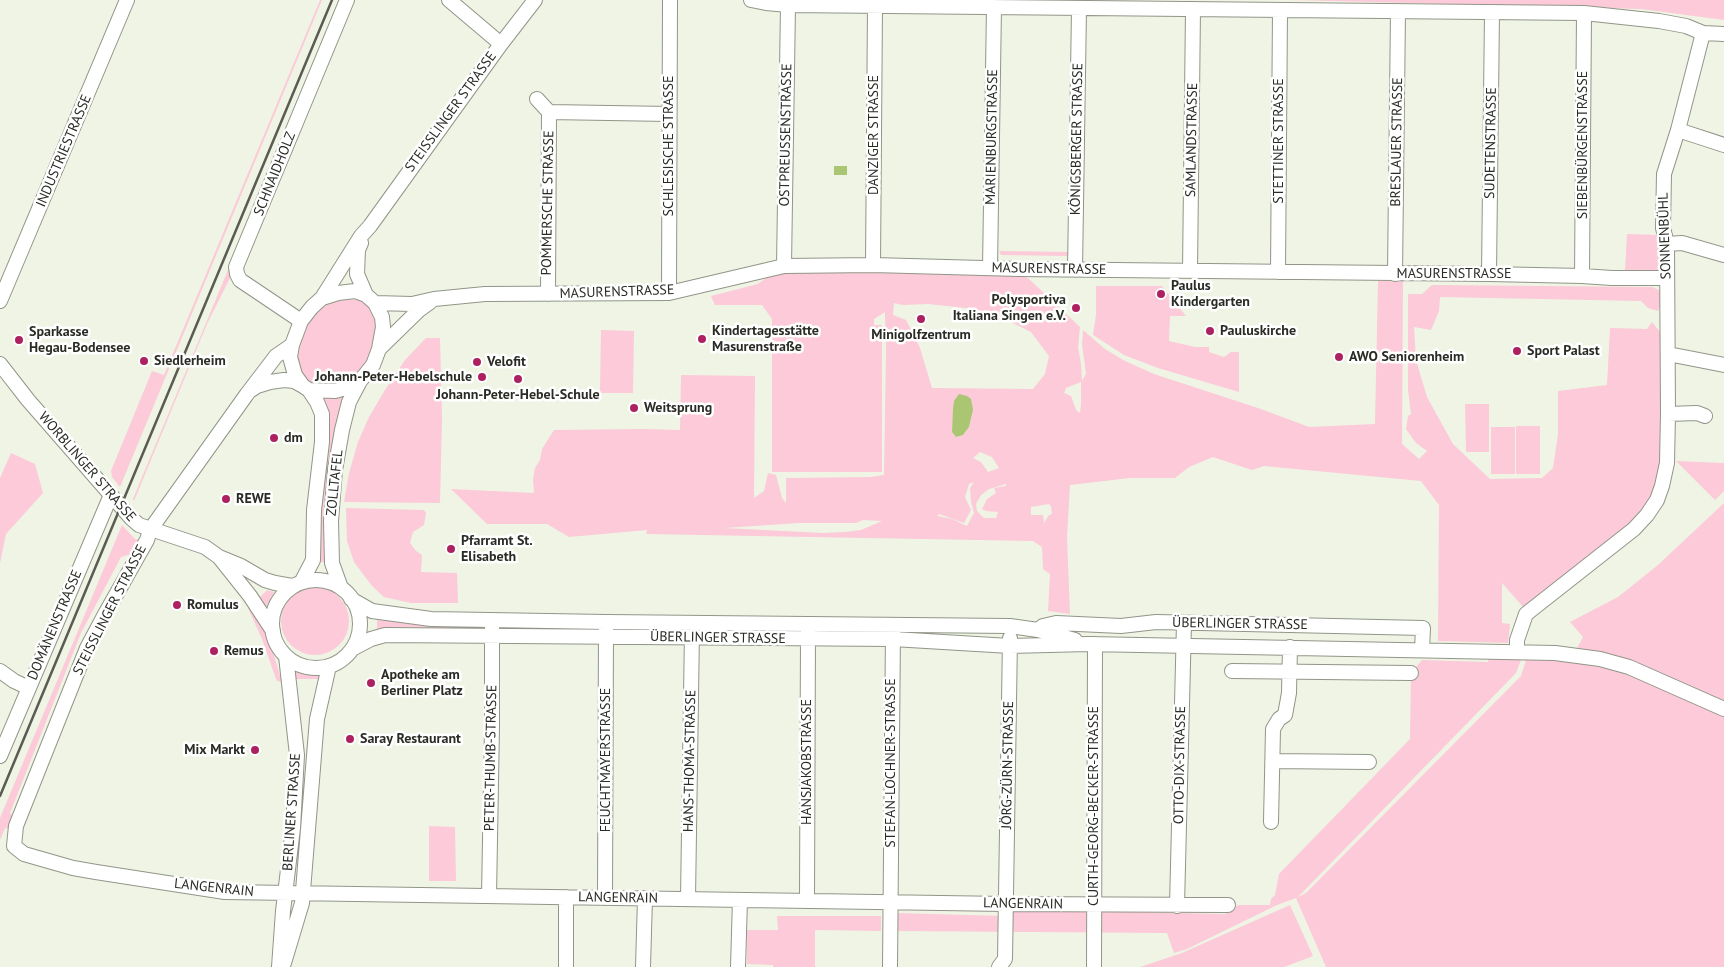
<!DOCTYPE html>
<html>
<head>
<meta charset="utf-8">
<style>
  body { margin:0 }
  canvas { display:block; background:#eff4e5 }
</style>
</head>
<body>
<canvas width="1724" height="967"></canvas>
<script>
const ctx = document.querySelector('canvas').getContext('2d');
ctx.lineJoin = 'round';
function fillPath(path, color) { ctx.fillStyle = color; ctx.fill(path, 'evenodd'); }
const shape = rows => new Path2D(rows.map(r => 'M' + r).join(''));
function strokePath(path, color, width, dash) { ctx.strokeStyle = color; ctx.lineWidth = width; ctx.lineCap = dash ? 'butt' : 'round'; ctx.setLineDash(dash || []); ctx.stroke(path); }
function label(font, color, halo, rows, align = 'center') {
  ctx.font = font + ' "PT Sans",sans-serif'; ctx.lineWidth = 5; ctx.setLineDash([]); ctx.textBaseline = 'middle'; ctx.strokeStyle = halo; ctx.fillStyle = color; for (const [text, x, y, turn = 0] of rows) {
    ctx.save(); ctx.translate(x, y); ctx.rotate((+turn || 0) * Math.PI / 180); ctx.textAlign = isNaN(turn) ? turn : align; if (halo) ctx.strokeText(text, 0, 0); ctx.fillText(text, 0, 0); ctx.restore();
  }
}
fillPath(shape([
  [320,0,322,0,120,487,112,477,111,471,152,371,164,375],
  [340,0,231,276,207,324,134,501,133,499],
  [1292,0,1724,0,1724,20,1641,9],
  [1627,234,1659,235,1664,250,1658,270,1625,270],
  [999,251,1070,252,1069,256,1001,255],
  [774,272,1014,274,1028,278,1080,327,1078,347,1081,364,1082,381,1086,374,1082,344,1083,330,1105,349,1125,361,1154,374,1261,409,1309,427,1375,424,1378,281,1403,280,1402,444,1419,459,1427,451,1416,443,1406,429,1408,416,1411,414,1408,390,1408,294,1422,294,1432,285,1652,287,1661,291,1661,303,1658,311,1648,308,1641,301,1440,297,1439,311,1431,330,1414,327,1416,360,1427,397,1453,444,1490,479,1542,478,1553,468,1558,434,1558,391,1607,385,1610,328,1647,329,1652,322,1660,332,1662,453,1661,470,1651,498,1643,512,1631,524,1524,608,1502,583,1502,623,1510,624,1508,643,1438,641,1439,505,1421,481,1264,466,1252,470,1213,457,1189,467,1175,478,1130,478,1070,485,1067,537,1070,614,1048,611,1050,574,1043,569,1042,547,1033,541,646,534,647,530,569,537,547,524,487,524,451,489,534,493,533,480,535,468,540,460,542,449,554,430,643,429,680,430,681,375,755,376,754,498,764,491,768,473,776,475,782,498,786,503,786,478,871,477,884,475,886,351,885,312,874,319,874,325,882,325,882,472,772,472,772,319,762,305,715,305,711,296,758,284],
  [894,303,903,305,928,304,975,309,1001,317,1031,332,1049,356,1045,374,1033,389,932,388,920,348,906,320,893,315],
  [1081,382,1081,404,1080,413,1076,410,1071,396,1064,393,1066,388],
  [973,409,969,427,963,435,956,437,952,432,953,420],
  [980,452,992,457,999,468,988,472,981,462,973,458],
  [974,482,970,488,971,502,974,513,967,526,952,519,937,516,939,514,964,523,971,510,965,497,969,484],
  [1006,484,1006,486,994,488,996,493,987,499,982,509,986,511,998,512,996,518,984,518,977,511,976,504,981,495,989,489],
  [1049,504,1051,506,1052,514,1049,515,1044,523,1043,515,1031,515,1031,507],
  [863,520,882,521,861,530,846,532,822,533,724,528,799,523,856,523],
  [1096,286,1162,286,1186,316,1170,316,1169,341,1195,347,1209,347,1209,352,1224,357,1231,352,1239,352,1239,392,1158,368,1124,355,1093,335,1096,315],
  [341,299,361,300,368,303,377,317,374,352,358,375,338,386,318,386,307,382,297,366,296,347,305,323,318,306],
  [601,330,634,331,633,393,600,393],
  [426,338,440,338,442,419,440,503,344,502,349,473,358,442,369,417,385,390,405,360],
  [350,391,327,563,318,561,325,456,318,396],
  [1489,404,1489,452,1466,452,1465,404],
  [1516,426,1540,426,1540,474,1516,474],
  [1491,427,1515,427,1515,474,1491,474],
  [11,453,35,464,43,493,6,534,0,563,0,478],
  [1676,461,1724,463,1724,491,1715,500],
  [1724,503,1724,967,1326,967,1296,898,1277,905,1187,949,1174,953,1167,933,895,931,895,913,1005,916,1006,909,1225,914,1238,905,1270,905,1271,899,1275,895,1279,874,1410,739,1411,673,1422,660,1488,662,1488,655,1522,657,1516,673,1298,897,1306,893,1521,676,1526,660,1571,660,1583,637,1570,622,1618,597,1658,565],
  [346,508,424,510,426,513,424,525,413,532,410,543,416,551,422,555,421,572,457,573,458,603,411,603,384,597,372,586,354,562,347,541],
  [122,525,135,539,139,540,135,553,121,557,81,633,10,813,15,818,11,829,5,828,0,840,0,818],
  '281 621a34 34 0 1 1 68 0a34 34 0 1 1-68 0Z',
  [267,590,274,592,265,609,258,599],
  [250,605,268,636,282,682,277,681,276,679,262,639,248,608],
  [377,618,389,621,478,624,478,629,389,627,377,630],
  [291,665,306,671,323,671,318,679,293,679],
  [429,826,455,827,456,881,429,881],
  [1290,905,1313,956,1284,967,1140,967,1182,953],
  [777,916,881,916,881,931,815,930,815,967,773,967,773,965,747,964,747,930,778,930]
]), '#fccad8');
fillPath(shape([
  [834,166,847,166,847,175,834,175],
  [959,394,967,396,971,399,973,410,969,427,963,435,956,437,952,432,953,409,954,401]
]), '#aac672');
const minor = shape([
  [449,0,501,44],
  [751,0,766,3,788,5,1584,13,1659,21,1686,26,1703,33,1724,34],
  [537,99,549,112],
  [1678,130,1724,145],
  [361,243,358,250,357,274,366,295],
  [1667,244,1682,243,1724,255],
  [873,265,875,6],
  [784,266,788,5],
  [990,268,994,7],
  [1075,270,1079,8],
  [1190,271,1193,9],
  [1278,272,1280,10],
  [1395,274,1398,11],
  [1489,274,1492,12],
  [1582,276,1584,13],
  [669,293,670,0],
  [548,294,549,112,669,114],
  [322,298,338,293,355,291,366,295,375,303,382,317,383,327,379,349,373,365,360,381,346,388,335,391,309,390,303,386,295,375,290,357,292,345,301,321,312,307,322,298,361,236,370,226,501,44,535,0],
  [0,301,127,0],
  [375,303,412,304,434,299,485,294,669,293,784,266,873,265,1019,269,1489,274,1582,276,1612,278,1667,278],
  [301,321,240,280,237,274,236,267,347,0],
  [292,345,276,356,247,394,150,530,147,540,104,616,87,648,16,826,14,846,24,854,73,868,96,872,225,892,1006,904,1228,905],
  [379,349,419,310,430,302],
  [1668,354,1724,365],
  [0,364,28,400,131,518,139,525,205,547,219,557,241,566,265,580,275,583,292,586],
  [251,390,257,386,270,382,284,380,294,381,303,386],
  [1668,414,1697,413,1705,416],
  [219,557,250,596,273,631],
  '272 624a44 44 0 1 1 88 0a44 44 0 1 1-88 0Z',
  [302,581,313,560,314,510,322,442,322,414,317,402,309,390],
  [341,588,332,563,331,521,335,470,342,430,349,402,360,381],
  [351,599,372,611,431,619,606,622,1010,626,1038,630,1075,640],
  [1038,630,1043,626,1056,623,1121,626,1156,622,1423,628,1422,650],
  [352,649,371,639,385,635,893,639,1010,646,1088,644,1555,653,1600,659,1629,667,1724,709],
  [1517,652,1517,640,1526,614,1634,529,1647,515,1657,500,1662,486,1667,463,1668,414,1667,244,1663,228,1664,174,1678,130,1703,33],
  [0,671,14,681,29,688],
  [1232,671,1411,673],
  [0,756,111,495],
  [1273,761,1369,762],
  [1271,822,1273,729,1279,719,1285,715,1289,693,1290,647],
  [489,896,492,726,492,628],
  [566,897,566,967],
  [605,898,606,628],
  [688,899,692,630],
  [807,900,808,631],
  [1177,906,1184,623],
  [284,963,302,903,317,719,329,666],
  [279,967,283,911,293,828,297,755,286,656],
  [643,967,645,898],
  [738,967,740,900],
  [890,967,893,630],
  [999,967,1005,959,1010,638],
  [1094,967,1095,644]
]);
strokePath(minor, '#919688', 16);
strokePath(minor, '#fff', 14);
strokePath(shape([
  [0,796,332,0]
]), '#5a5c54', 2.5);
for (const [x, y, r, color] of [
  [1161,294,5,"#ad2160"],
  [1076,308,5,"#ad2160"],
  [921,319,5,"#ad2160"],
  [1210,331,5,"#ad2160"],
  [702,339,5,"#ad2160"],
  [19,340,5,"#ad2160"],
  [1517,351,5,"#ad2160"],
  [1339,357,5,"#ad2160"],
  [144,361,5,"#ad2160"],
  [477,362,5,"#ad2160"],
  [482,377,5,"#ad2160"],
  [518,379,5,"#ad2160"],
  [634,408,5,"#ad2160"],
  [274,438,5,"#ad2160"],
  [226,499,5,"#ad2160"],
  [451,549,5,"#ad2160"],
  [177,605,5,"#ad2160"],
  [214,651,5,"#ad2160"],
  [371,683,5,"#ad2160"],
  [350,739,5,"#ad2160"],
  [255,750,5,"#ad2160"]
]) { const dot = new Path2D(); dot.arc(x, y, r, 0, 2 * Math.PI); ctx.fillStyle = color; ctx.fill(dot); strokePath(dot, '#fff', 2); }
label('14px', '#292b25', '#fff', [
  ["STEISSLINGER STRASSE",451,112,-54],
  ["OSTPREUSSENSTRASSE",786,135,-89],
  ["DANZIGER STRASSE",874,135,-90],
  ["MARIENBURGSTRASSE",992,137,-89],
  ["KÖNIGSBERGER STRASSE",1077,139,-89],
  ["SAMLANDSTRASSE",1192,140,-89],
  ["STETTINER STRASSE",1279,141,-90],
  ["BRESLAUER STRASSE",1397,142,-89],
  ["SUDETENSTRASSE",1491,143,-89],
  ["SIEBENBÜRGENSTRASSE",1583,145,-90],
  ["SCHLESISCHE STRASSE",669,146,-90],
  ["INDUSTRIESTRASSE",64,151,-67],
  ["SCHNAIDHOLZ",275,174,-68],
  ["POMMERSCHE STRASSE",548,203,-89],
  ["SONNENBÜHL",1665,236,-92],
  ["MASURENSTRASSE",1049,269,1],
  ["MASURENSTRASSE",1454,274],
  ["MASURENSTRASSE",617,292,-2],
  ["WORBLINGER STRASSE",87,467,49],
  ["ZOLLTAFEL",335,483,-84],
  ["STEISSLINGER STRASSE",110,610,-63],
  ["ÜBERLINGER STRASSE",1240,624,1],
  ["DOMÄNENSTRASSE",55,625,-67],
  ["ÜBERLINGER STRASSE",718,638,1],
  ["PETER-THUMB-STRASSE",491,758,-89],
  ["FEUCHTMAYERSTRASSE",606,760,-90],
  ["HANS-THOMA-STRASSE",690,761,-89],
  ["HANSJAKOBSTRASSE",807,762,-90],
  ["STEFAN-LOCHNER-STRASSE",891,763,-90],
  ["JÖRG-ZÜRN-STRASSE",1008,765,-89],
  ["OTTO-DIX-STRASSE",1180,765,-89],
  ["CURTH-GEORG-BECKER-STRASSE",1094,806,-90],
  ["BERLINER STRASSE",292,812,-86],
  ["LANGENRAIN",214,888,6],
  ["LANGENRAIN",618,898,1],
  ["LANGENRAIN",1023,904,1]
]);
label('bold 14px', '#292b25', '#fff', [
  ["Paulus",1171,286],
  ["Kindergarten",1171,302],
  ["Polysportiva",1066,300,"right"],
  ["Italiana Singen e.V.",1066,316,"right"],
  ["Kindertagesstätte",712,331],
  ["Masurenstraße",712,347],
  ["Pauluskirche",1220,331],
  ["Sparkasse",29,332],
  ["Hegau-Bodensee",29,348],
  ["Minigolfzentrum",921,335,"center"],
  ["Sport Palast",1527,351],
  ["AWO Seniorenheim",1349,357],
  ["Siedlerheim",154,361],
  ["Velofit",487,362],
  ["Johann-Peter-Hebelschule",472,377,"right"],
  ["Johann-Peter-Hebel-Schule",518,395,"center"],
  ["Weitsprung",644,408],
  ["dm",284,438],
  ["REWE",236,499],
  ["Pfarramt St.",461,541],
  ["Elisabeth",461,557],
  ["Romulus",187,605],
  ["Remus",224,651],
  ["Apotheke am",381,675],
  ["Berliner Platz",381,691],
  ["Saray Restaurant",360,739],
  ["Mix Markt",245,750,"right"]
], 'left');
</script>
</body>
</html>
